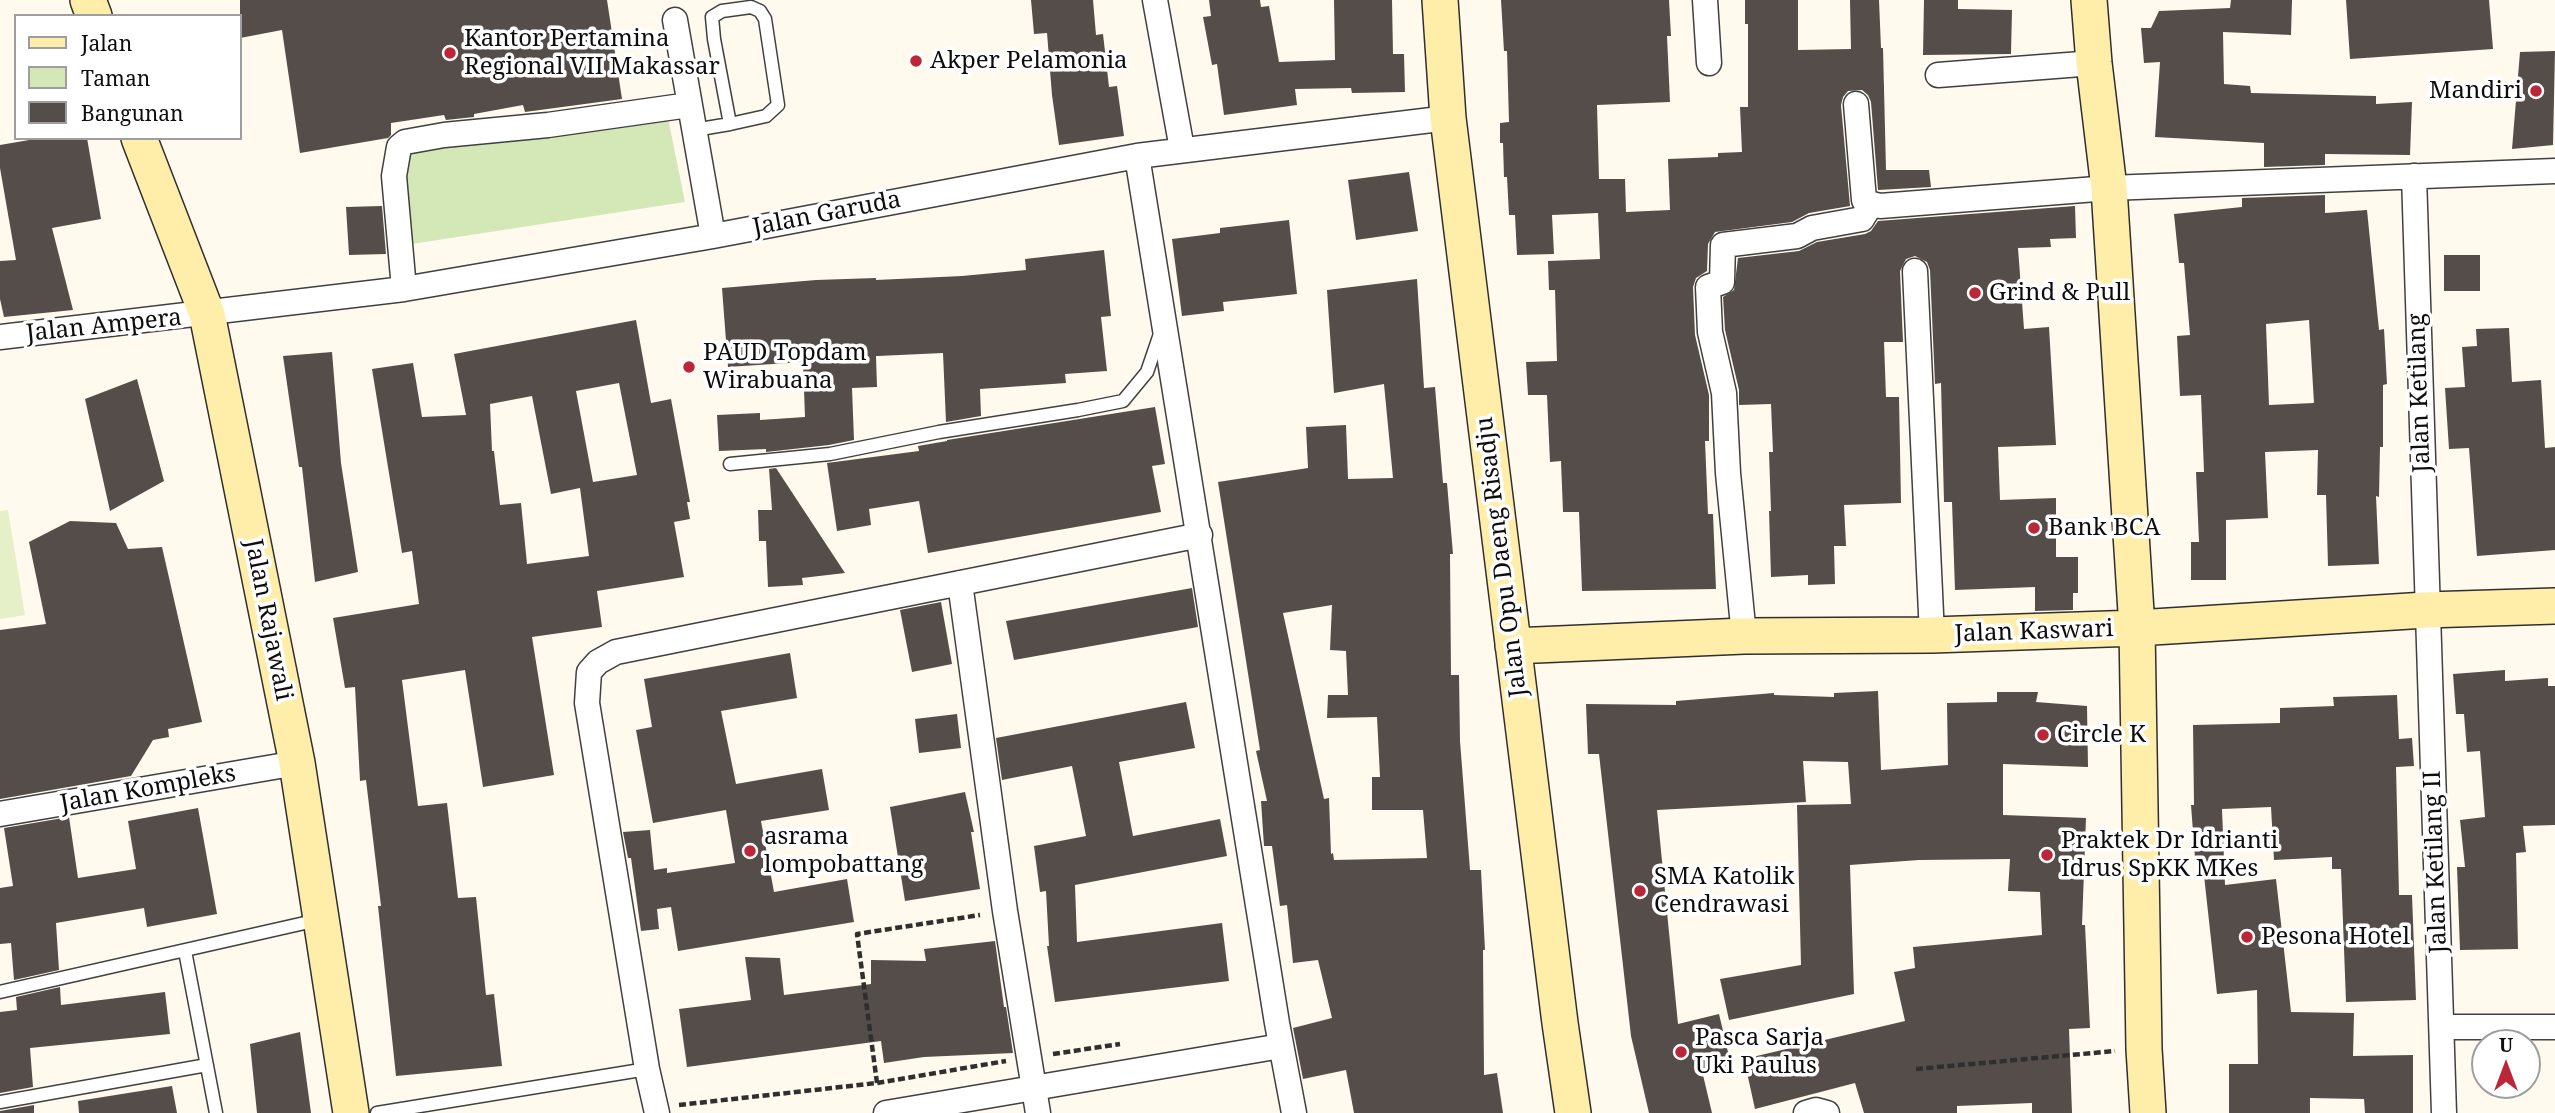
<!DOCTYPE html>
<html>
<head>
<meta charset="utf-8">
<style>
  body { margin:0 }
  #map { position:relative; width:2555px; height:1113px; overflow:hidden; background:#fffaed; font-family:"Noto Serif",serif }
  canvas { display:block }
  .legend { position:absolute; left:14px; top:14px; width:228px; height:126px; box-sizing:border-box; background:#fff; border:2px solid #9e9e9e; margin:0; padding:9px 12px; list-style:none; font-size:21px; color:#0d0d0d }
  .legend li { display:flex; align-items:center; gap:14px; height:35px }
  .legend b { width:35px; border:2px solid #9e9e9e }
  .north { position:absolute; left:2471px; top:1029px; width:70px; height:70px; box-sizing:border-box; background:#fff; border:2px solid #9e9e9e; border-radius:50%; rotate:0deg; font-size:19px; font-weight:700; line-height:28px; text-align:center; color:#0d0d0d }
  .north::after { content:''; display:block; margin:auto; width:24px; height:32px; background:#bb2739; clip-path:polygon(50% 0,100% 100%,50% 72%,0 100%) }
</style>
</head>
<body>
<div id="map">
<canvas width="2555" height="1113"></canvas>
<ul class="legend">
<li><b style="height:9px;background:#feeea9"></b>Jalan</li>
<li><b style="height:19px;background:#d4e8b7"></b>Taman</li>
<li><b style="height:19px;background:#554d49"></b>Bangunan</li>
</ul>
<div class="north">U</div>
</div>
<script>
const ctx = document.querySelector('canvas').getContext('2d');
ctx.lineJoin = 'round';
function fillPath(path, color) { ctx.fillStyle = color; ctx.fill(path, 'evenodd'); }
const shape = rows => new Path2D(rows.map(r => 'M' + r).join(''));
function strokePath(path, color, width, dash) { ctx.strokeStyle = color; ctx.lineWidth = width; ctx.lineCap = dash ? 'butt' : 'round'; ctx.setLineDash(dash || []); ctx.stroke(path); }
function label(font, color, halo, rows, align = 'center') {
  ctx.font = font + ' "Noto Serif",serif'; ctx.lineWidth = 7; ctx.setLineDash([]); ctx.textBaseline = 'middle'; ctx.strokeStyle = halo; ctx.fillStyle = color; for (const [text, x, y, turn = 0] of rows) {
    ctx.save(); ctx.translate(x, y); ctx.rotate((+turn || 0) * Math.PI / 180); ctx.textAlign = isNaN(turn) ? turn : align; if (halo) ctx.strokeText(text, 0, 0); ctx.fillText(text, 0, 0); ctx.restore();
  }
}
fillPath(shape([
  [668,118,685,202,412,244,405,186,408,150]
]), '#d4e8b7');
fillPath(shape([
  [8,510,25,615,0,619,0,511]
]), '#e5f0c9');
fillPath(shape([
  [240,0,607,0,622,99,525,112,523,105,474,114,474,117,446,120,444,115,391,123,391,135,388,138,300,153,282,30,240,38],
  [1031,0,1093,0,1096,35,1103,34,1109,87,1117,86,1124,136,1059,145,1052,95,1047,33,1034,34],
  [1209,0,1260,0,1261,7,1269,6,1279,62,1335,60,1334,0,1392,0,1393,54,1404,54,1405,92,1352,93,1351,88,1295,89,1297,105,1224,115,1217,64,1212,65,1203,17,1211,16],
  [1501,0,1669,0,1671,36,1667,36,1670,102,1597,105,1599,179,1625,179,1626,212,1670,210,1668,159,1718,157,1718,153,1742,152,1740,107,1748,107,1748,24,1745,24,1745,0,1798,0,1798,50,1851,49,1850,0,1879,0,1881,48,1883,48,1886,170,1929,170,1931,187,1878,190,1871,102,1868,95,1862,90,1848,91,1843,97,1841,105,1850,206,1809,213,1792,222,1715,232,1708,244,1707,271,1696,278,1693,287,1695,335,1709,395,1709,441,1705,441,1708,514,1713,514,1716,589,1582,591,1579,512,1563,512,1561,461,1550,462,1547,395,1528,395,1526,362,1557,361,1555,290,1549,290,1548,261,1600,259,1598,213,1552,215,1554,254,1517,255,1515,215,1509,215,1507,177,1504,177,1503,143,1500,143,1500,123,1509,122,1507,51,1504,51],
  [1924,0,1958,0,1958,9,2012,10,2011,54,1923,55],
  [2231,0,2292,0,2291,35,2223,32,2224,84,2250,86,2251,93,2376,96,2376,104,2412,102,2410,155,2325,154,2325,165,2264,167,2264,143,2155,137,2160,62,2144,63,2141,28,2151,28,2159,11,2230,8],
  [2346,0,2489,0,2493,49,2350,59],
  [2555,51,2553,145,2512,149,2520,52],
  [41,138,87,138,101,219,52,228,73,310,4,317,0,299,0,261,16,260,0,168,0,145],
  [1409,172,1418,231,1356,240,1348,180],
  [2325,195,2325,213,2367,210,2379,330,2384,329,2387,384,2383,385,2383,447,2380,447,2379,497,2376,496,2379,564,2328,566,2326,495,2317,495,2318,450,2265,452,2268,518,2226,520,2226,580,2191,580,2191,542,2199,542,2196,472,2204,472,2201,395,2180,396,2177,336,2190,335,2184,263,2179,263,2174,214,2242,207,2242,198],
  [2309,320,2314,403,2269,405,2266,324],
  [382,206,386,254,349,255,346,207],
  [2075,206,2076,238,2050,239,2051,247,2018,248,2024,329,2049,327,2056,445,1998,447,2000,500,2056,498,2056,557,2078,557,2078,593,2073,593,2073,610,2035,611,2035,587,1955,590,1952,502,1944,502,1941,383,1935,384,1930,270,1927,262,1915,256,1906,259,1900,271,1903,342,1884,342,1886,397,1899,397,1901,503,1844,505,1846,546,1834,546,1835,584,1808,585,1808,575,1771,577,1769,511,1771,511,1769,452,1773,452,1771,404,1739,405,1739,390,1725,330,1723,297,1734,290,1738,258,1799,251,1817,242,1865,234,1871,231,1878,221],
  [1289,220,1297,294,1223,302,1224,311,1182,316,1172,239,1220,233,1220,228],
  [1104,250,1111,316,1101,317,1107,371,1065,374,1066,383,980,389,981,416,946,422,943,353,878,356,876,356,877,387,852,388,854,440,829,445,766,452,766,449,719,451,717,415,760,413,760,420,805,417,803,362,728,367,722,288,816,280,876,278,876,280,962,276,1026,270,1025,259],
  [2444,255,2480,255,2480,291,2444,291],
  [1417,279,1424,388,1435,387,1443,483,1447,483,1453,554,1450,554,1451,675,1459,675,1460,741,1470,870,1481,870,1485,950,1483,950,1484,1075,1497,1073,1503,1113,1354,1113,1346,1070,1303,1079,1293,1028,1332,1018,1318,960,1293,963,1287,905,1280,906,1272,846,1264,846,1261,801,1267,801,1256,751,1260,750,1218,482,1308,468,1306,427,1346,425,1348,479,1393,478,1384,384,1334,393,1327,290],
  [1332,605,1330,650,1346,651,1348,695,1328,695,1327,718,1377,717,1380,777,1372,777,1372,810,1423,810,1427,858,1334,860,1333,853,1331,854,1329,798,1324,799,1283,613],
  [636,320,651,403,671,399,690,502,687,502,690,519,674,522,684,577,597,591,602,627,532,637,554,775,483,787,465,670,402,680,418,806,447,803,458,898,476,897,486,995,494,994,502,1066,396,1076,378,906,381,906,366,780,360,781,355,687,345,688,333,618,419,604,412,551,402,553,372,369,413,363,422,417,466,415,454,354],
  [619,383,637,475,593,482,576,391],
  [532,396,551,494,580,488,589,556,527,564,521,503,500,505,494,451,492,451,490,404],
  [2509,328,2512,382,2541,380,2545,448,2555,447,2555,550,2477,556,2469,448,2449,449,2445,388,2465,387,2462,347,2477,346,2476,329],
  [332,352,341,463,358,572,315,582,302,467,299,467,283,356],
  [137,379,164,481,110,511,85,399],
  [1155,407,1165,464,1152,466,1161,512,928,553,919,501,869,509,871,525,837,531,827,463,919,451,918,446,947,441,947,440],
  [776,468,845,573,802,578,803,585,768,587,766,541,759,541,758,510,772,510,769,469],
  [70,521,116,523,128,549,162,547,202,722,168,729,169,737,153,740,131,776,0,799,0,630,46,624,29,542],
  [1192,588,1198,627,1014,660,1006,621],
  [941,602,952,664,912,672,900,610],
  [790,653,797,698,721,711,736,784,822,769,829,810,761,821,774,892,847,879,854,922,678,951,671,907,657,909,659,929,641,931,631,858,628,858,623,832,650,830,654,870,667,868,667,873,735,863,726,810,653,823,636,730,652,727,644,679],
  [2505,670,2505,681,2548,678,2548,686,2555,686,2555,825,2523,826,2526,852,2516,853,2518,949,2460,950,2457,867,2465,867,2460,820,2485,817,2480,751,2467,752,2464,714,2456,714,2453,674],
  [1878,691,1881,770,1948,765,1947,703,1997,702,1997,692,2038,692,2036,702,2087,706,2088,767,2003,764,2003,815,2086,818,2082,925,2085,925,2090,1028,2069,1029,2072,1113,2032,1113,2032,1103,1957,1106,1957,1113,1864,1113,1855,1083,1755,1109,1744,1059,1905,1021,1894,972,1915,968,1913,947,2042,935,2040,892,2008,891,2010,859,1919,860,1850,865,1854,994,1729,1020,1720,979,1801,965,1797,805,1851,804,1848,762,1803,761,1806,802,1657,810,1678,1024,1719,1014,1732,1069,1703,1075,1712,1113,1649,1113,1631,1036,1599,754,1588,754,1586,704,1676,705,1676,701,1774,693,1774,695,1834,697,1834,693],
  [2397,695,2399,739,2412,738,2414,766,2396,767,2399,895,2412,895,2416,1000,2346,1002,2341,869,2332,869,2332,857,2274,860,2271,807,2222,809,2225,885,2276,879,2291,1012,2354,1013,2353,1056,2413,1055,2413,1113,2365,1113,2364,1099,2310,1098,2310,1113,2229,1113,2229,1064,2258,1064,2257,990,2217,994,2202,857,2195,858,2191,805,2194,805,2193,725,2280,723,2280,708,2334,706,2333,697],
  [1186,702,1195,748,1119,762,1133,836,1220,819,1227,856,1075,885,1077,942,1222,923,1229,981,1055,1002,1047,946,1049,946,1046,891,1040,892,1034,846,1086,836,1072,766,1002,780,996,738],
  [957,714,961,748,919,753,915,719],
  [965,792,974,832,971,832,980,889,905,901,890,807],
  [198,808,217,914,147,927,144,908,56,923,59,970,14,980,11,943,0,944,0,888,13,886,4,828,69,817,78,878,136,869,128,821],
  [995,941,1004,1007,1006,1007,1013,1053,924,1057,884,1063,881,1041,687,1067,679,1009,751,1000,745,957,780,958,784,995,871,984,871,960,926,961,924,949],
  [60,987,61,1005,165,992,170,1034,30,1048,33,1087,0,1093,0,1012,17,1010,16,997],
  [300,1032,311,1113,257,1113,250,1044],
  [172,1086,177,1113,79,1113,78,1101],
  [34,1105,34,1113,0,1113,0,1111]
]), '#554d49');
const lane = shape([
  [694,130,730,124,766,116,778,105,765,19,760,11,751,7,722,11,712,17,714,39,730,124],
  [730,464,830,454,939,432,1078,410,1123,401,1147,372,1160,334],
  [185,951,216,1113],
  [0,992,318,920],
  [0,1102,207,1065],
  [377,1113,647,1069]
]);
const street = shape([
  [1155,0,1182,149],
  [1705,0,1709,63],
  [675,20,713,236],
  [1938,75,2094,63],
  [1856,104,1864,200,1865,202,1880,206,2109,188,2555,171],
  [1137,156,1277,1023,1294,1113],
  [2414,176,2444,1113],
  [1915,271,1932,635],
  [404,289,394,176,399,147,405,142,444,135,548,125,689,105],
  [0,337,404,289,713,236,1137,156,1448,118],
  [960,583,1005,911,1038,1113],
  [1744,636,1728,473,1724,393,1710,332,1708,287,1722,282,1723,245,1797,236,1812,228,1862,219,1871,204],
  [0,814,297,763],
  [2443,1027,2555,1027],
  [657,1113,647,1069,587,703,589,672,598,662,616,652,1200,535],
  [886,1113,1281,1046],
  [1806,1113,1816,1110,1827,1113]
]);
const secondary = shape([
  [88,0,94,16],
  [1440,0,1448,118,1560,1023,1573,1113],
  [2089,0,2094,63,2109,188,2137,628,2144,1049,2148,1113],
  [139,138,207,314,297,763,351,1113],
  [1513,646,1744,636,1932,635,2137,628,2426,610,2555,606]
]);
strokePath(lane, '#404040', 15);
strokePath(street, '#404040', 27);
strokePath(secondary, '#2f2f2f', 38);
strokePath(shape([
  [1053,1054,1120,1044],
  [1916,1069,2115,1051],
  [877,1083,857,934,980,915],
  [679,1105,877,1083,1006,1061]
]), '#2f2f2f', 4.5, [7, 3.5]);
strokePath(lane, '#fff', 12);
strokePath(street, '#fff', 24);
strokePath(secondary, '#feeea9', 35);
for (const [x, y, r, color] of [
  [450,53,7,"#bb2739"],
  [916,61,7,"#bb2739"],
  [2536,91,7,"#bb2739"],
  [1975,293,7,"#bb2739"],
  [689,367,7,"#bb2739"],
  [2034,528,7,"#bb2739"],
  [2043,735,7,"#bb2739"],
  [750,851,7,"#bb2739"],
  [2047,855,7,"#bb2739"],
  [1640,891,7,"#bb2739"],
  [2247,937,7,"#bb2739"],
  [1681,1052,7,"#bb2739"]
]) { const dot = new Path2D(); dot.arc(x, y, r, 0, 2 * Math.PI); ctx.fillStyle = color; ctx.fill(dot); strokePath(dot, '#fff', 2.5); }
label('24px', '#0d0d0d', '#fff', [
  ["Kantor Pertamina",464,39],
  ["Regional VII Makassar",464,67],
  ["Akper Pelamonia",930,61],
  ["Mandiri",2522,91,"right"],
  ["Grind & Pull",1989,293],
  ["PAUD Topdam",703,353],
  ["Wirabuana",703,381],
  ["Bank BCA",2048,528],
  ["Circle K",2057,735],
  ["asrama",764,837],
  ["lompobattang",764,865],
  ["Praktek Dr Idrianti",2061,841],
  ["Idrus SpKK MKes",2061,869],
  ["SMA Katolik",1654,877],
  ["Cendrawasi",1654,905],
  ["Pesona Hotel",2261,937],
  ["Pasca Sarja",1695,1038],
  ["Uki Paulus",1695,1066]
], 'left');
label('24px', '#0d0d0d', '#fff', [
  ["Jalan Garuda",827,214,-11],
  ["Jalan Ampera",104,326,-6],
  ["Jalan Ketilang",2420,393,-92],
  ["Jalan Opu Daeng Risadju",1502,557,-97],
  ["Jalan Rajawali",268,620,79],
  ["Jalan Kaswari",2034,632,-2],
  ["Jalan Kompleks",148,789,-10],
  ["Jalan Ketilang II",2436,862,-92]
]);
</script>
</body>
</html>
